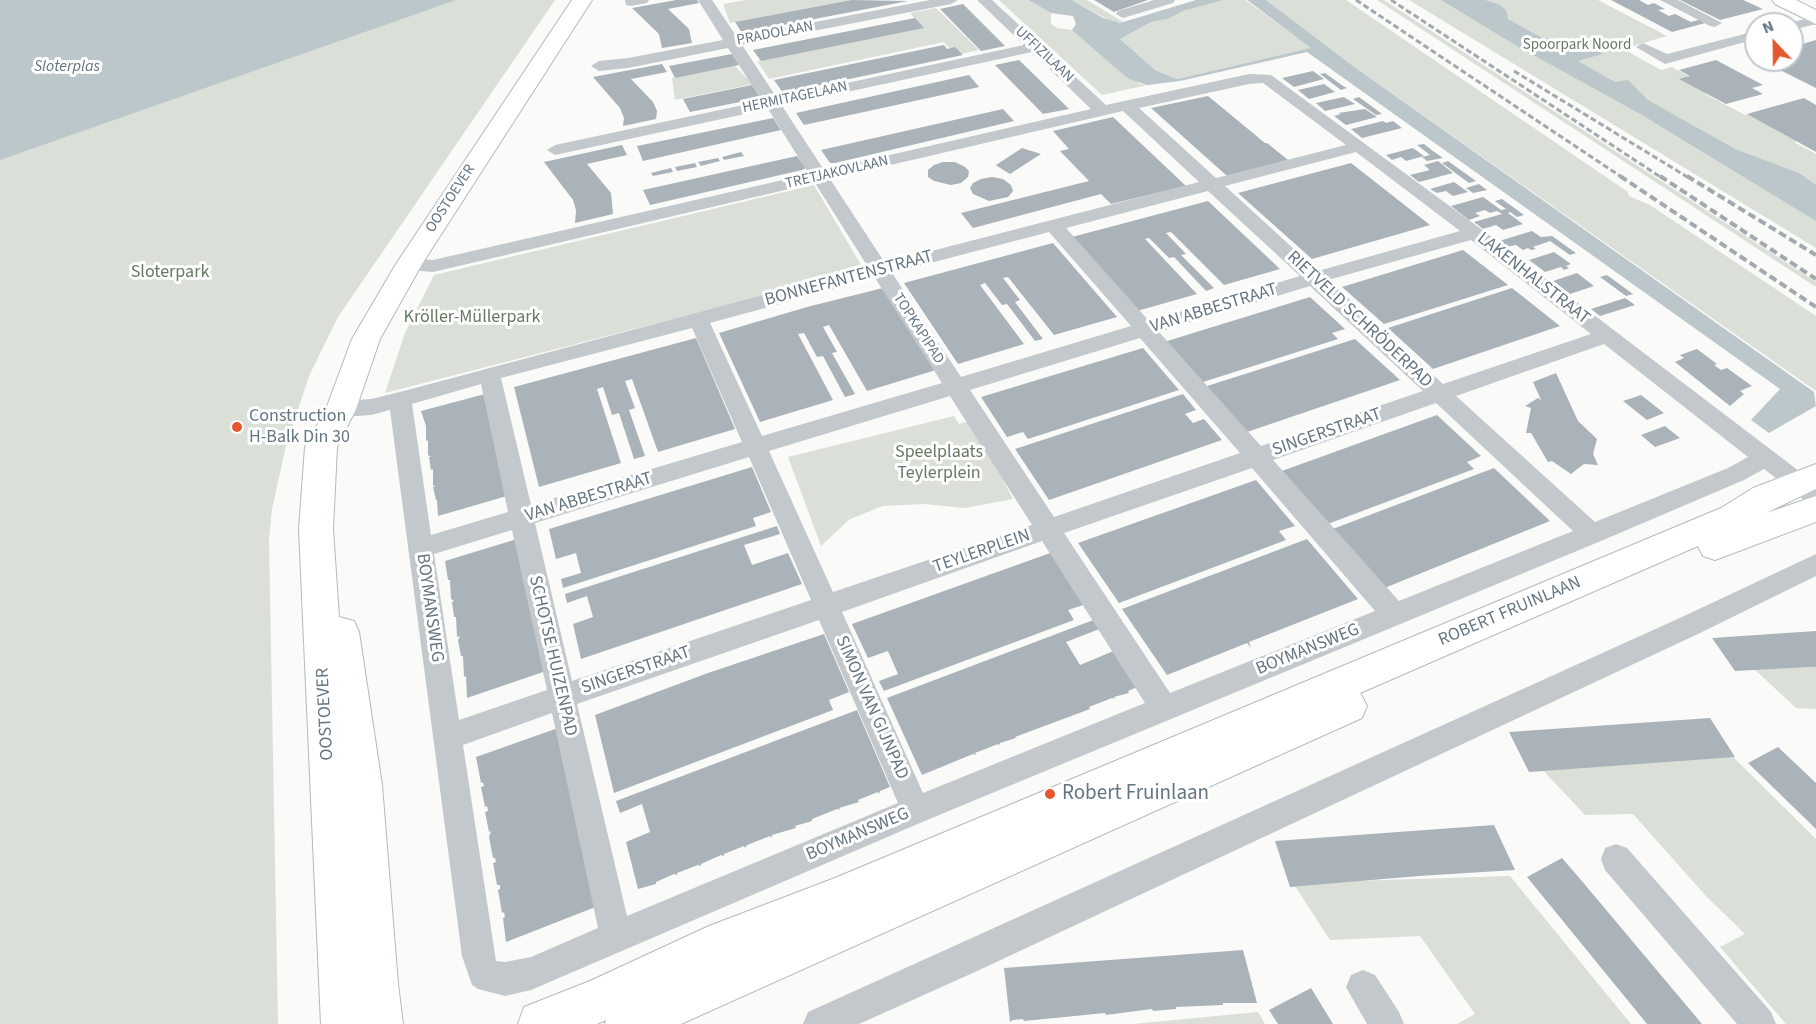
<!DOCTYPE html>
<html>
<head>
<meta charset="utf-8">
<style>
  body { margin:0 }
  #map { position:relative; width:1816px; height:1024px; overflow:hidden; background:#fafaf8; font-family:"Source Sans 3",sans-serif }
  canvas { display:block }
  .north { position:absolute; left:1744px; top:12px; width:60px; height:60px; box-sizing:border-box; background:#fff; border:2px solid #c1c8cd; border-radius:50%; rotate:338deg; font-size:16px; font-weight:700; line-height:24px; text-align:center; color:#657683 }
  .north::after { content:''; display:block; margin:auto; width:21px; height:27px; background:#e4572e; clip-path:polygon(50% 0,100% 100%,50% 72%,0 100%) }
</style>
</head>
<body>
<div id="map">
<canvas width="1816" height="1024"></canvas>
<div class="north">N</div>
</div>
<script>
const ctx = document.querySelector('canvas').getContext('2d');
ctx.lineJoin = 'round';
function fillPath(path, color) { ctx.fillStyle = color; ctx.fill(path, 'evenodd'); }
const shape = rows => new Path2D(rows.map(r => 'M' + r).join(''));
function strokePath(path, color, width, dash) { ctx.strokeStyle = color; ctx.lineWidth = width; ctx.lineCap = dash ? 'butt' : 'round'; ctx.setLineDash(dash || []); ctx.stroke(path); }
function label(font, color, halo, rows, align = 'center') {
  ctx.font = font + ' "Source Sans 3",sans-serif'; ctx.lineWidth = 6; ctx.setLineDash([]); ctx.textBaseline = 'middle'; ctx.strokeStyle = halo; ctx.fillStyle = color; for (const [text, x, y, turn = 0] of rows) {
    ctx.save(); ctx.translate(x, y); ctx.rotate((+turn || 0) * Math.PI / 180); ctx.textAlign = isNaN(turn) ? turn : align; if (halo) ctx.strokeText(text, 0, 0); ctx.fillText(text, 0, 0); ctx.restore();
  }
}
fillPath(shape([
  [428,0,555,0,338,317,309,376,286,446,272,509,269,540,278,1024,0,1024,0,154],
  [746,0,853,0,730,23,723,4],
  [999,0,1028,0,1051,13,1051,24,1057,28,1072,30,1140,84,1147,85,1102,95],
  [1072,0,1087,0,1125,23,1112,22],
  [1224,0,1245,0,1312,48,1177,79,1155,70,1120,39,1151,22,1168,19,1183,11],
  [1266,0,1346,0,1628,192,1629,196,1650,205,1816,316,1816,391,1353,66],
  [1377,0,1384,0,1816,282,1816,287],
  [1409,0,1598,0,1667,36,1623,49,1661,70,1672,67,1716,91,1705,94,1745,115,1756,112,1804,138,1794,142,1816,154,1816,248],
  [936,8,979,50,956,55,944,42,769,79,757,61,922,27,910,13],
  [735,66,753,84,675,100,672,78],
  [814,185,864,270,385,393,405,333,434,275],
  [954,416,959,424,972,420,1013,499,965,508,924,504,883,506,850,519,821,546,788,457],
  [1816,662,1816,709,1796,708,1751,666],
  [1729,753,1816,839,1816,1024,1786,1024,1720,947,1745,934,1706,896,1633,814,1585,815,1537,764],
  [1510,876,1631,1024,1457,1024,1475,1014,1420,936,1330,940,1293,883],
  [1258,1012,1265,1024,1133,1024]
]), '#dadfd7');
fillPath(shape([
  [0,0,456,0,0,160],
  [1028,0,1072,0,1103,18,1120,23,1196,0,1224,0,1183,11,1168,19,1151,22,1120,39,1155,70,1177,79,1311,48,1247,0,1266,0,1353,66,1814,392,1816,406,1769,433,1751,420,1780,389,1307,52,1180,81,1147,85,1129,79,1118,70,1072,30,1076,24,1073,16,1051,13],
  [1441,0,1485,0,1500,5,1506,10,1508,19,1542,38,1582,40,1593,45,1602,54,1578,61,1615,82,1628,80,1648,100,1735,149,1799,173,1816,185,1816,221,1642,115,1517,46]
]), '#bbc7cb');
fillPath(shape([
  [676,0,697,0,699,3,668,9,689,29,692,43,662,48,659,34,632,8],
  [852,0,908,1,742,33,735,22],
  [1094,0,1148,0,1114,12],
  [1611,0,1639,0,1648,5,1654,3,1665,9,1658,10,1669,16,1675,14,1691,22,1702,19,1709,22,1672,32],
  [1680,0,1743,0,1763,9,1720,20],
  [963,4,1005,46,981,51,940,9],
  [915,18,924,28,761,61,753,50],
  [1816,40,1816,88,1760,60,1792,60,1792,47],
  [944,45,947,49,955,47,963,55,783,93,774,80],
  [732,54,739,65,675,78,669,66],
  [1019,60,1062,102,1069,109,1043,114,995,65],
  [1716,60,1763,85,1752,88,1763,94,1726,104,1679,79,1690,76,1679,70],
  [662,64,667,72,631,79,653,102,657,111,656,119,623,126,624,118,620,108,593,77],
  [1313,71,1324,79,1294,87,1282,78],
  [1325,73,1343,86,1347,88,1341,90,1320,74],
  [969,75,979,87,804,125,796,113],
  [1324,84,1335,92,1309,99,1298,90],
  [752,85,760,98,690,112,683,99],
  [1208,96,1265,143,1267,143,1288,160,1227,176,1151,108],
  [1344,97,1355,104,1325,111,1316,103],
  [1359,97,1378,111,1382,114,1376,115,1353,99],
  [1804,98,1816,105,1816,152,1747,114],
  [1003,109,1014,121,835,163,830,163,821,150],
  [1365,109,1377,117,1346,125,1334,116,1341,114,1338,113],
  [1113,117,1186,186,1111,204,1101,194,973,228,961,213,1089,181,1060,151,1069,149,1053,131],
  [773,118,781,130,643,161,637,146],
  [1383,121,1386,123,1393,121,1402,128,1362,138,1351,129],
  [1424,144,1433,151,1443,158,1427,161,1422,157,1430,155,1417,145],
  [622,145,627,155,587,164,611,193,613,214,575,223,576,210,573,200,544,162],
  [1022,148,1041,154,1010,174,997,166,996,165],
  [1413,148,1424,156,1406,161,1401,157,1392,160,1386,155],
  [741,152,744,156,724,160,722,157],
  [797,156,806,168,802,170,650,205,643,190],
  [718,158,720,161,701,166,698,162],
  [1438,161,1453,173,1419,182,1410,175,1430,170,1424,165],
  [1448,161,1476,181,1469,183,1442,163],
  [943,162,955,162,965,167,969,171,968,177,961,183,951,185,934,181,928,177,928,170,934,165],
  [695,163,697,167,677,171,675,167],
  [1351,163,1430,225,1312,259,1238,193],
  [671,168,673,172,653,176,651,173],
  [992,177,1003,179,1011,185,1013,191,1008,197,989,201,973,194,970,188,973,183,981,179],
  [1454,182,1468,192,1453,196,1446,191,1437,193,1430,189],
  [1479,184,1487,190,1473,193,1466,188],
  [1483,197,1501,210,1506,209,1495,201,1502,199,1524,215,1517,217,1510,212,1508,213,1523,224,1503,230,1496,225,1483,229,1474,222,1502,214,1497,211,1490,213,1485,210,1475,213,1480,216,1469,220,1451,206],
  [1208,201,1280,269,1224,285,1171,232,1166,233,1186,254,1181,255,1214,288,1206,291,1174,257,1169,258,1149,238,1145,239,1197,294,1137,311,1072,237],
  [1532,231,1541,237,1552,236,1576,253,1570,255,1550,241,1533,247,1536,249,1531,250,1528,248,1523,250,1516,245,1507,247,1499,241],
  [1053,243,1117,317,1054,335,1008,277,1003,278,1020,300,1015,302,1043,339,1035,341,1007,304,1002,305,985,283,980,285,1024,344,958,364,904,283],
  [1463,250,1508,285,1384,324,1342,287],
  [1554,252,1571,264,1566,266,1569,268,1564,270,1561,267,1545,272,1529,260],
  [1577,273,1594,286,1570,294,1553,281],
  [1607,275,1633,294,1626,296,1600,277],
  [883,288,936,370,867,391,829,325,823,327,837,352,832,353,855,394,845,397,823,356,817,357,804,333,798,334,833,400,760,422,719,333,807,307],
  [1512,288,1560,326,1433,369,1388,328],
  [1310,297,1345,329,1332,333,1338,339,1200,383,1164,342],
  [1625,298,1635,305,1600,316,1591,309],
  [696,338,735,429,658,452,632,379,625,381,635,408,629,410,645,456,634,459,619,413,612,415,603,387,597,389,621,463,539,487,514,387],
  [1355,339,1400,380,1244,433,1204,387],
  [1143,348,1179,390,1028,439,1023,432,1007,437,981,397],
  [1697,349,1717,364,1714,365,1721,370,1727,368,1752,386,1740,391,1744,394,1730,406,1675,362,1684,358,1680,355],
  [1556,373,1578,421,1597,439,1593,454,1598,465,1584,464,1571,474,1552,461,1548,462,1531,433,1526,433,1531,408,1525,406,1538,398,1541,400,1533,382],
  [485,394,507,496,438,516,437,500,436,500,433,487,435,487,433,485,433,469,431,470,429,457,431,457,428,455,428,440,426,441,426,426,421,411],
  [1183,394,1196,410,1185,414,1193,423,1204,419,1222,440,1049,500,1015,449],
  [1641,395,1664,413,1647,420,1623,401],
  [1437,415,1481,456,1467,462,1474,469,1325,525,1279,472],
  [1665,426,1680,438,1655,447,1641,435],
  [752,467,771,512,753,518,756,526,563,588,561,579,581,573,576,553,556,559,549,529],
  [1494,468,1550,521,1382,589,1330,530],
  [1256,480,1295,526,1279,531,1286,540,1119,603,1078,543],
  [777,526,780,534,744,545,752,565,788,553,802,584,581,659,573,624,593,617,587,596,567,603,565,594],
  [517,539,546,671,467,698,466,676,464,677,463,656,461,656,458,640,460,636,457,637,456,617,454,617,452,602,454,601,451,599,450,580,448,580,445,561],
  [1307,539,1358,599,1249,642,1251,648,1247,643,1167,675,1122,609],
  [1053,552,1086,604,1068,610,1074,620,884,691,879,681,898,674,888,651,868,658,852,624],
  [1096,619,1102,628,1066,642,1080,665,1116,650,1140,686,1128,691,1129,693,1114,697,1115,699,1112,698,1089,707,1090,709,1015,737,1016,738,1000,743,998,746,998,744,975,753,976,755,973,754,922,775,887,698],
  [1816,631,1816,667,1809,667,1735,671,1712,638],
  [824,634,849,692,829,700,833,710,614,793,595,715,708,673],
  [857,710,890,787,880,791,879,794,878,792,858,800,859,802,839,808,840,810,837,809,812,819,812,821,795,826,796,828,772,835,771,838,770,836,747,845,745,848,744,846,724,854,724,856,721,855,701,864,701,866,698,865,677,873,677,875,674,874,656,882,656,884,638,889,626,842,650,832,642,804,620,813,616,801],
  [1710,718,1735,757,1529,772,1509,732],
  [558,728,598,906,506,942,503,918,505,917,504,912,502,913,498,890,500,889,500,885,497,885,493,863,496,862,495,858,493,858,489,837,491,831,489,832,485,812,488,811,487,806,485,807,481,787,484,786,483,782,481,783,476,757],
  [1778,747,1816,783,1816,829,1748,763],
  [1494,825,1515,870,1419,876,1290,887,1275,841],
  [1562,858,1581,880,1702,1024,1647,1024,1527,877],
  [1243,950,1257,1003,1223,1003,1223,1005,1176,1007,1176,1009,1153,1011,1152,1009,1106,1015,1105,1013,1024,1021,1023,1019,1013,1020,1010,1022,1004,968],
  [1311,988,1333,1024,1278,1024,1269,1010]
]), '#aab3b9');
const secondary = shape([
  [572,0,592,0,422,264,380,339,356,409,337,447,333,529,339,617,354,621,359,632,382,785,398,984,403,1024,321,1024,299,529,305,447,326,409,352,339,396,264,572,0],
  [1772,0,1796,0,1816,10,1816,24,1775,4,1772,0],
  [1816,464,1816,489,1766,513,1816,496,1816,522,1715,560,1703,556,1698,546,1360,693,1367,706,1362,718,681,1024,605,1024,606,1020,597,1024,518,1024,524,1007,590,981,709,926,835,878,1721,508,1753,488,1816,464]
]);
strokePath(secondary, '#b3babf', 2);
fillPath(shape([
  [625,0,649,0,647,3,631,6,626,5,625,0],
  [698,0,712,0,737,37,930,0,958,0,951,4,742,45,777,98,1024,45,977,0,992,0,1106,105,1249,74,1271,75,1481,229,1816,484,1816,506,1808,503,1764,469,1744,480,1601,541,927,820,531,990,505,996,478,989,472,985,462,956,390,410,371,415,341,417,333,415,330,409,333,403,341,401,371,399,400,392,868,267,815,183,433,272,409,270,402,268,399,264,402,260,409,258,433,260,809,174,768,109,555,155,547,150,555,145,762,101,728,48,628,68,599,71,591,66,599,61,628,58,723,40,698,0],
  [1032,52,1091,109,824,170,782,106,1032,52],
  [1263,83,1346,145,1216,178,1139,108,1249,84,1263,83],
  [1123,111,1199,182,885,263,830,179,1123,111],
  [1356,152,1460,231,1318,271,1225,186,1356,152],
  [1208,191,1300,276,1149,321,1066,228,1208,191],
  [1049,232,1131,326,961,377,892,273,1049,232],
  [1471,240,1591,334,1443,384,1328,280,1471,240],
  [875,278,942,383,762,436,710,323,875,278],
  [1310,286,1423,391,1261,446,1159,332,1310,286],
  [692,328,742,442,531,505,501,378,692,328],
  [1140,338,1240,453,1054,517,970,390,1140,338],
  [1604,344,1748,457,1728,468,1595,522,1456,396,1604,344],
  [481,384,508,512,431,535,412,404,481,384],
  [950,396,1032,525,833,592,769,451,950,396],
  [1436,403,1573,531,1399,601,1273,460,1436,403],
  [749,457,811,600,572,681,535,523,749,457],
  [1252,468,1375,611,1170,693,1064,533,1252,468],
  [512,530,547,690,459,720,434,554,512,530],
  [1042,541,1145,703,923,793,842,612,1042,541],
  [819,620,898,803,627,916,577,704,819,620],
  [552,713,598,928,531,957,505,962,496,961,463,745,552,713],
  [1154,0,1175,0,1173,3,1123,18,1116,14,1118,11,1154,0],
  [1660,0,1678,0,1722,23,1715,27,1710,26,1660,0],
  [1816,16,1816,24,1792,30,1792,24,1786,24,1816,16],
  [1756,31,1756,39,1665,64,1636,47,1643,43,1667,54,1756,31],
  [1816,554,1816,576,1700,633,975,972,859,1024,803,1024,808,1012,1682,617,1816,554],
  [1616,844,1627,848,1771,1012,1776,1024,1737,1024,1605,870,1601,859,1605,848,1616,844],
  [1363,970,1375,975,1399,1012,1404,1024,1367,1024,1346,987,1351,975,1363,970]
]), '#c3c8cc');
fillPath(secondary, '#fff');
strokePath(shape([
  [1356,0,1623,178],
  [1391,0,1662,178],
  [1514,71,1689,178]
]), '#a2aab0', 3, [6, 3]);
strokePath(shape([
  [1620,176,1816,307],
  [1660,176,1816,279],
  [1687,176,1816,255]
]), '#a2aab0', 4, [8, 4]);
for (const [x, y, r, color] of [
  [237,427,6,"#e4572e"],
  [1050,794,6,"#e4572e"]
]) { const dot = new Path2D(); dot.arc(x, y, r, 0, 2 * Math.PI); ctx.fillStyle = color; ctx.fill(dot); strokePath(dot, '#fff', 2); }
label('15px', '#657683', '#fff', [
  ["PRADOLAAN",775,34,-11],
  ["UFFIZILAAN",1044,55,43],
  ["HERMITAGELAAN",795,98,-12],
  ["TRETJAKOVLAAN",837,173,-13],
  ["OOSTOEVER",451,199,-57],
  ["TOPKAPIPAD",918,329,57]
]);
label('15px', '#687a64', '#fff', [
  ["Spoorpark Noord",1577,46]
]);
label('italic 16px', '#60757c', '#fff', [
  ["Sloterplas",67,67]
]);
label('18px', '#687a64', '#fff', [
  ["Sloterpark",170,273],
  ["Kröller-Müllerpark",472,318],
  ["Speelplaats",939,453],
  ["Teylerplein",939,474]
]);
label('18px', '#657683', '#fff', [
  ["BONNEFANTENSTRAAT",849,279,-15],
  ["LAKENHALSTRAAT",1533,279,38],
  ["VAN ABBESTRAAT",1214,309,-17],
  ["RIETVELD SCHRÖDERPAD",1359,320,43],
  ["SINGERSTRAAT",1327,433,-19],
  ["VAN ABBESTRAAT",589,498,-17],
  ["TEYLERPLEIN",982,552,-19],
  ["BOYMANSWEG",429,608,82],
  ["ROBERT FRUINLAAN",1510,612,-23],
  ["BOYMANSWEG",1308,650,-22],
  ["SCHOTSE HUIZENPAD",552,656,77],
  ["SINGERSTRAAT",636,671,-19],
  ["SIMON VAN GIJNPAD",871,708,66],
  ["OOSTOEVER",326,714,-93],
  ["BOYMANSWEG",858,835,-23]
]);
label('18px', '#657683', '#fff', [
  ["Construction",249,417],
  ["H-Balk Din 30",249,438]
], 'left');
label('21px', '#657683', '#fff', [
  ["Robert Fruinlaan",1062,794]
], 'left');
</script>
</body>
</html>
